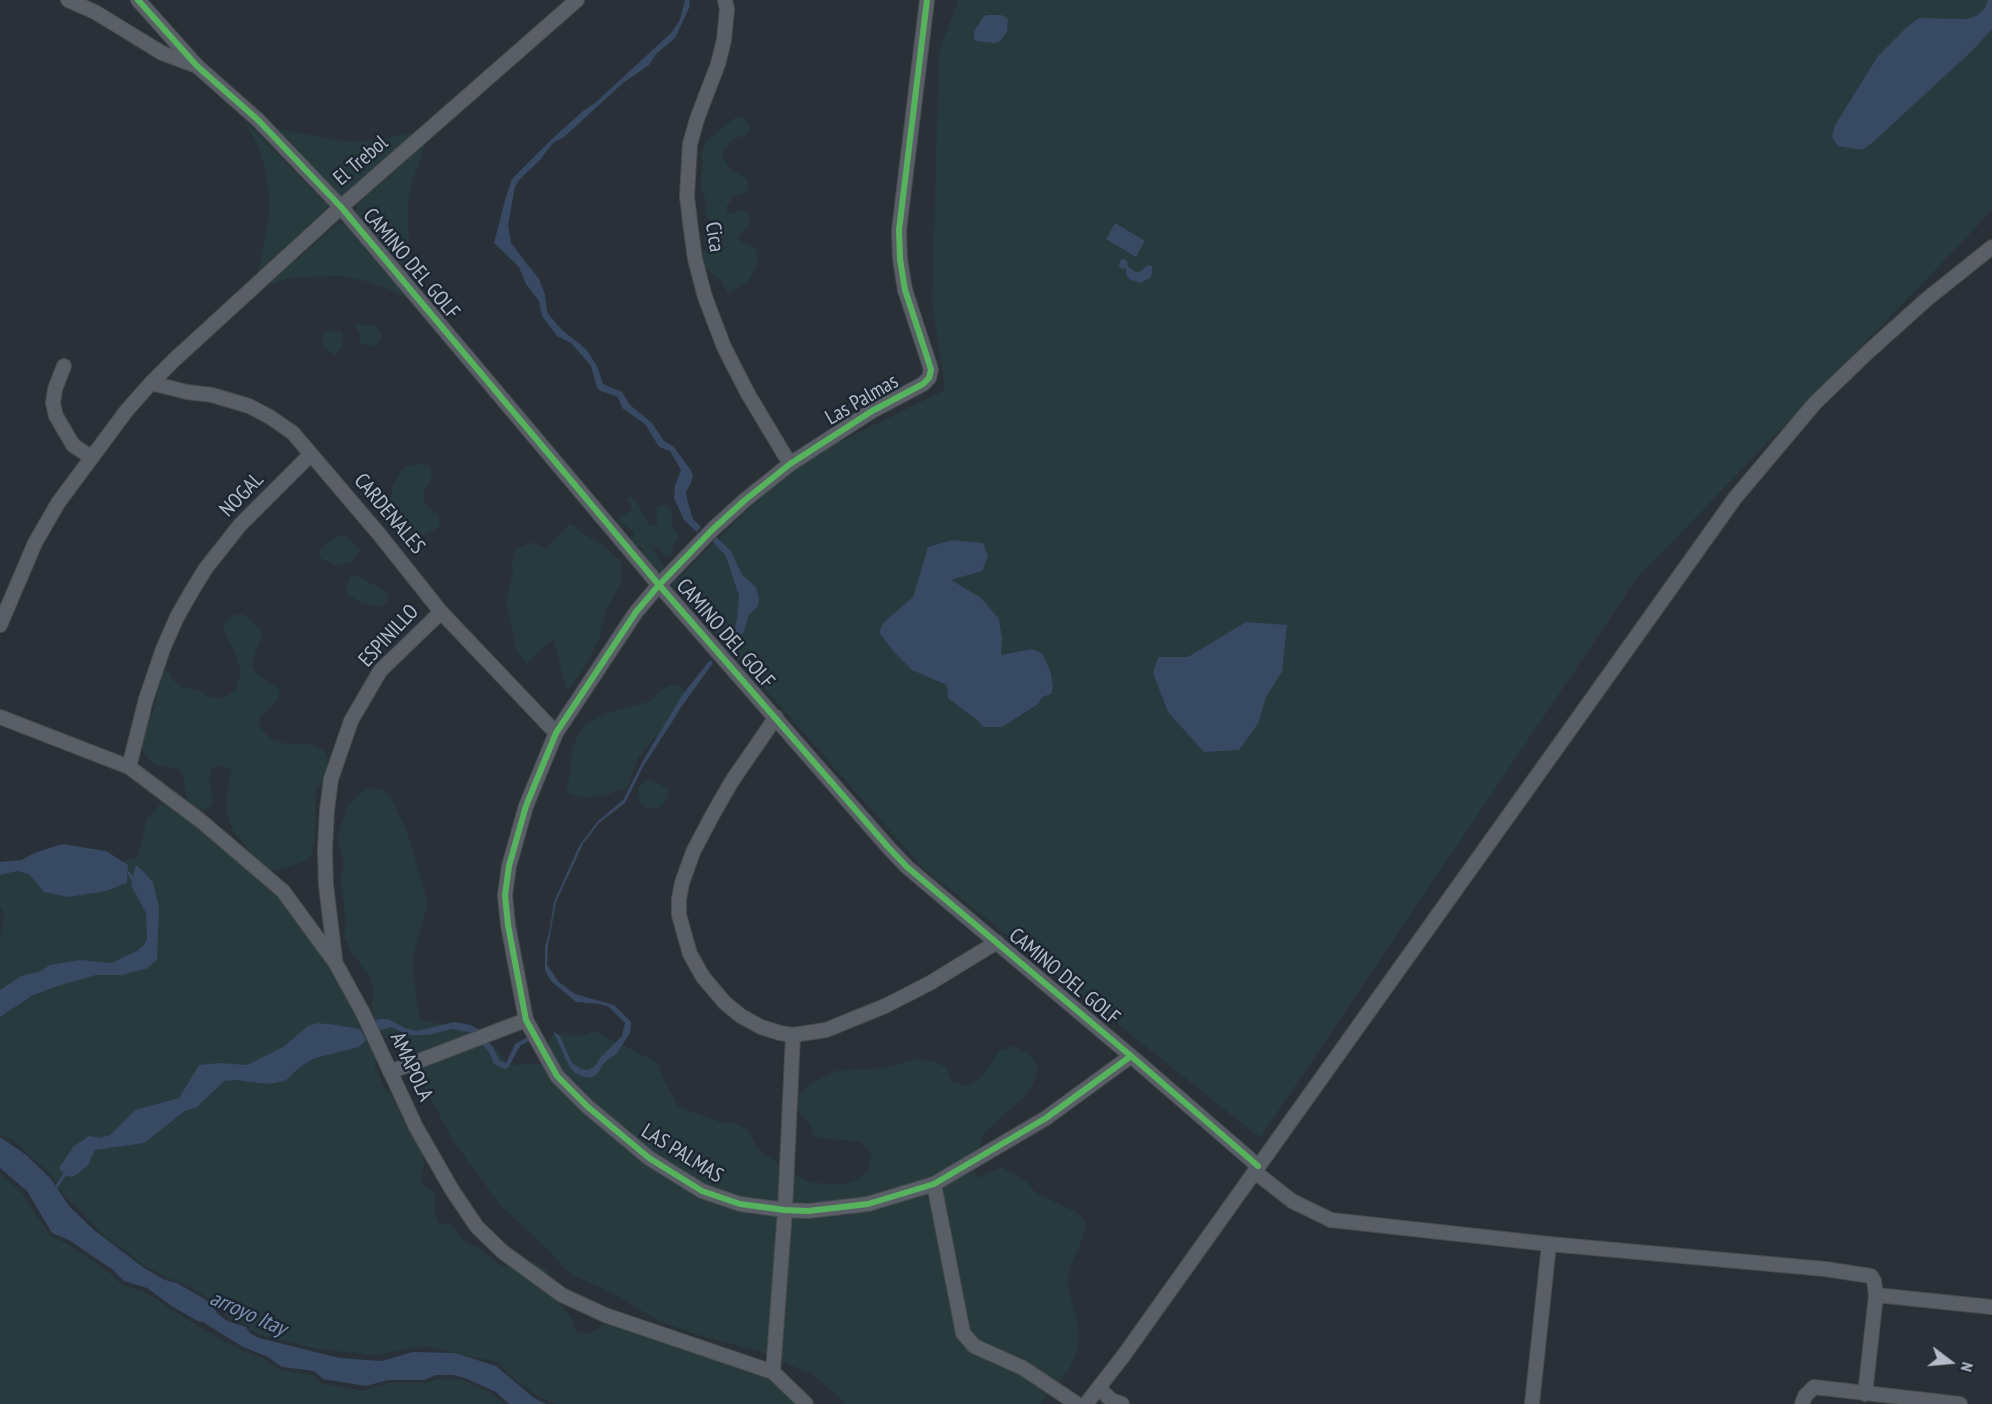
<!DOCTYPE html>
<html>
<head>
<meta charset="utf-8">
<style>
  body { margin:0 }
  #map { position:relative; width:1992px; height:1404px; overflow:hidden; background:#2a3038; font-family:"PT Sans Narrow",sans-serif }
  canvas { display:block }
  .north { position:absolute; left:1920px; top:1332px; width:60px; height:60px; -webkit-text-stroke:4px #1d2633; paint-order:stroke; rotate:106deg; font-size:16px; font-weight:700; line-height:24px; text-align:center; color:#b4bcc9 }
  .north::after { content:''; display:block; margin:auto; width:21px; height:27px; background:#b4bcc9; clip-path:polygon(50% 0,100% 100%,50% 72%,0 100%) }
</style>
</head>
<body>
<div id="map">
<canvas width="1992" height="1404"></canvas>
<div class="north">N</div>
</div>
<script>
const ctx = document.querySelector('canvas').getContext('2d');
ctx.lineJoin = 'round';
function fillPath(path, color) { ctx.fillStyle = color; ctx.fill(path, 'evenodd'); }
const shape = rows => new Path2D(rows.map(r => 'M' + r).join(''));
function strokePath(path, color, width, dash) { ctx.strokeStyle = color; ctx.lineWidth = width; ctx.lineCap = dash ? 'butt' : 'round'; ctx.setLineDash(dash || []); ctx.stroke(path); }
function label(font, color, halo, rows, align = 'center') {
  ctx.font = font + ' "PT Sans Narrow",sans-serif'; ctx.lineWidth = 5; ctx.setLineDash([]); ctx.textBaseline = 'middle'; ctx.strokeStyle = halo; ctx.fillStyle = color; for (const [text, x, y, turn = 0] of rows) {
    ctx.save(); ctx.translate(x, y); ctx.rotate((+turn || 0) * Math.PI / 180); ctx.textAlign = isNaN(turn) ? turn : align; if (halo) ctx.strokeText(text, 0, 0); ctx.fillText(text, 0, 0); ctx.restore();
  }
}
fillPath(shape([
  [958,0,1992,0,1992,211,1637,578,1260,1138,922,867,672,584,795,464,945,390,932,302,939,52],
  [737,116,744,118,749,124,750,131,746,135,733,139,724,150,722,157,731,169,745,177,749,184,748,191,735,196,726,207,728,214,743,210,750,213,748,227,738,237,743,243,756,248,758,263,748,282,728,293,720,280,703,266,703,252,714,240,716,226,705,215,706,200,700,186,703,163,701,155,706,141],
  [243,119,329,206,258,273,270,211,267,179,262,157,252,134],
  [278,129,330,139,353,142,373,141,421,131,341,197],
  [426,142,411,185,408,207,409,242,416,283,355,212,357,205],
  [342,223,345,225,407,298,393,291,365,281,342,276,312,277,287,279,270,285,270,283,337,224],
  [355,324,376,326,382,336,376,346,361,344,359,341,360,334],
  [327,331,342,332,343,336,342,347,335,355,325,349,321,343,324,333],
  [421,463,429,466,432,474,430,482,423,493,423,497,426,505,438,515,440,522,439,527,425,535,413,535,388,526,382,511,385,503,392,497,393,485,404,467],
  [630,497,636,501,649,525,658,525,656,507,666,504,672,511,672,527,679,535,672,549,673,557,665,555,654,546,652,548,665,568,663,571,656,573,642,562,643,548,630,543,630,539,635,533,617,520,630,511,632,507,626,498],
  [569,524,576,527,581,533,601,544,621,561,622,581,606,610,600,636,588,662,567,692,554,640,543,647,527,664,517,652,506,602,513,570,512,560,516,549,532,542,545,548],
  [342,535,349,538,361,550,351,562,337,566,323,560,318,554,327,542],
  [354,574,387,592,389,599,383,605,376,607,360,602,346,593,349,579],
  [242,614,249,618,259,629,262,637,255,651,252,666,256,673,275,686,280,692,278,700,261,716,259,723,262,730,273,740,287,744,309,744,322,749,327,755,328,762,325,777,316,790,315,840,311,855,305,861,276,871,269,870,253,855,234,832,228,819,226,803,231,768,216,766,211,770,209,778,213,801,210,808,202,810,195,808,188,805,183,776,179,769,156,765,150,761,141,748,140,741,143,726,152,714,156,701,158,679,162,672,169,671,171,678,176,683,182,687,197,690,210,697,224,698,236,689,240,676,240,668,235,654,225,633,224,625,228,619,234,615],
  [673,684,682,687,685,693,673,722,667,730,654,738,638,758,627,788,606,795,582,798,566,792,571,769,572,747,584,725,606,713,651,701,660,690],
  [648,780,651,780,668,789,669,794,665,803,658,809,643,807,639,801,638,793,639,786],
  [368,788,382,789,392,799,407,832,426,895,426,911,413,956,413,971,419,1019,476,1032,489,1041,509,1065,540,1064,553,1033,580,1036,594,1031,658,1063,665,1082,679,1107,720,1122,734,1123,748,1130,755,1144,765,1154,808,1182,843,1185,856,1180,869,1169,871,1155,860,1142,814,1137,809,1123,798,1111,797,1096,808,1085,835,1071,883,1068,915,1059,932,1061,946,1067,952,1081,966,1086,981,1078,999,1051,1014,1046,1029,1054,1038,1067,1034,1082,1023,1098,984,1133,974,1162,976,1178,1002,1167,1026,1181,1036,1193,1076,1212,1086,1222,1083,1237,1069,1271,1068,1288,1077,1319,1079,1335,1076,1353,1070,1367,1061,1380,1050,1390,1041,1404,845,1404,834,1392,811,1374,758,1351,695,1334,657,1320,616,1295,573,1275,561,1265,552,1253,500,1205,452,1139,415,1069,395,1046,384,1036,375,1020,372,1005,373,989,369,975,351,952,344,937,346,922,341,878,344,864,337,836,347,808,355,797],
  [167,800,275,889,320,952,323,959,336,971,377,1054,375,1069,379,1074,384,1088,392,1095,403,1119,409,1124,421,1148,424,1163,421,1178,422,1185,432,1190,436,1196,434,1211,438,1223,449,1224,455,1228,463,1240,480,1249,500,1265,512,1268,533,1262,546,1270,559,1284,556,1298,572,1319,576,1330,579,1332,587,1334,599,1328,609,1317,624,1314,638,1318,644,1321,660,1337,756,1365,806,1404,556,1404,539,1397,506,1372,499,1363,489,1360,452,1353,431,1347,412,1348,375,1355,318,1349,280,1340,261,1335,251,1330,248,1325,230,1319,215,1303,189,1286,168,1278,141,1264,125,1250,106,1238,63,1194,50,1174,13,1140,0,1135,0,938,4,918,3,911,0,907,0,873,5,866,124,861,138,857,147,819,157,807],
  [0,1173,23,1194,50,1236,68,1244,109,1272,121,1284,145,1292,196,1325,238,1349,263,1358,280,1370,313,1375,321,1383,363,1391,388,1383,426,1383,437,1379,464,1380,494,1395,504,1404,0,1404]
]), '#273a3e');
fillPath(shape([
  [685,0,689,0,690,6,675,38,657,53,649,65,623,83,564,137,553,143,540,160,520,179,515,187,508,225,511,243,539,279,545,295,547,312,550,316,562,330,586,349,597,366,603,384,622,392,630,405,652,423,664,441,673,446,690,469,693,475,691,483,686,492,687,499,693,519,701,527,697,532,684,520,674,498,675,485,681,470,670,451,659,447,645,424,622,408,618,397,601,391,597,388,591,366,571,343,557,336,542,316,539,301,526,284,519,267,494,243,505,200,512,179,552,139,583,111,595,103,671,33,680,20],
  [1988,0,1992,0,1992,29,1974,49,1871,144,1862,150,1838,146,1832,137,1835,125,1878,56,1907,27,1919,18,1967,19,1978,15,1985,8],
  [987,15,1001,15,1006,17,1008,20,1007,32,999,42,994,43,975,41,974,38,974,31,984,16],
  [1115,223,1145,241,1136,257,1106,239],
  [1124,259,1127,261,1128,267,1136,272,1141,271,1148,265,1152,266,1152,273,1150,278,1140,283,1129,279,1126,275,1126,268,1123,269,1119,267,1120,260],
  [716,537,731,551,742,575,756,587,759,599,758,606,749,615,743,633,733,640,732,644,728,647,722,641,733,633,737,620,739,596,726,556,713,542],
  [952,540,983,543,988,557,982,571,951,580,980,597,999,619,1002,639,1001,655,1032,649,1042,653,1050,670,1053,686,1051,694,1042,697,1038,704,1002,727,983,727,976,719,948,698,947,685,912,670,893,651,879,632,883,623,913,597,928,547],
  [1246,622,1287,625,1282,672,1266,697,1258,724,1239,750,1204,752,1168,712,1153,673,1158,657,1188,657],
  [710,660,713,663,682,706,643,767,625,803,599,823,583,844,556,902,548,946,547,965,559,982,575,994,614,1005,631,1022,630,1033,617,1053,604,1063,596,1075,590,1078,582,1076,575,1073,569,1066,553,1031,560,1036,572,1063,581,1069,588,1070,594,1067,602,1056,622,1036,625,1023,609,1007,600,1004,576,1002,552,982,545,971,545,947,550,928,554,902,579,846,598,821,623,800,645,757,683,694],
  [62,844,106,851,128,865,127,883,106,891,68,897,44,892,29,874,17,871,0,875,0,862,21,860,37,852],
  [136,865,143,871,153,882,159,907,157,960,146,969,137,971,122,975,96,975,61,985,33,995,0,1017,0,990,21,976,41,971,50,965,80,960,111,963,137,951,143,946,147,939,146,913,131,885],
  [380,1019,388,1019,405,1028,417,1031,454,1022,471,1025,481,1031,474,1033,452,1029,429,1035,409,1035,391,1027,378,1031,373,1021],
  [317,1023,336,1025,360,1029,366,1040,359,1047,315,1058,301,1066,285,1081,268,1084,235,1080,224,1081,197,1107,185,1111,144,1143,95,1150,88,1165,79,1173,71,1177,65,1175,59,1168,74,1146,89,1136,100,1138,110,1135,135,1110,179,1098,199,1065,220,1063,247,1065,283,1047,308,1026],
  [528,1037,529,1041,520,1046,508,1068,505,1069,494,1064,489,1052,480,1042,486,1041,492,1046,500,1061,506,1063,515,1044],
  [0,1137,25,1154,51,1179,69,1206,94,1230,144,1268,165,1280,177,1283,211,1303,217,1313,227,1321,246,1327,250,1333,259,1338,339,1358,381,1361,413,1352,455,1353,496,1366,534,1398,546,1404,509,1404,496,1392,465,1378,453,1375,436,1375,424,1380,388,1380,366,1386,323,1379,314,1371,282,1367,266,1356,243,1347,203,1322,198,1321,173,1307,147,1288,124,1281,113,1270,69,1240,52,1233,27,1191,0,1168]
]), '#384963');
strokePath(shape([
  [129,873,134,882],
  [55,1189,66,1172]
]), '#384963', 3);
const minor = shape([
  [68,0,95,12,162,53,194,65],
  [138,0,197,66,258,120,341,207,659,585,888,847,907,867,1131,1056,1258,1166],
  [725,0,727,9,724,40,718,64,697,119,690,144,687,196,690,222,695,259,705,297,724,347,748,394,790,464],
  [927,0,899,230,900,259,905,290,929,363,931,370,929,378,923,384,872,411,790,464,745,500,712,530,659,585,636,612,556,733,526,806,509,866,505,895,508,925,526,1020,557,1076,588,1107,649,1158,702,1191,740,1204,785,1210,808,1211,868,1204,934,1184,1046,1118,1131,1056],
  [64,366,55,389,53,403,56,416,73,445,91,457],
  [151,383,187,392,212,395,249,406,270,417,293,433,379,534,441,612,556,733],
  [0,625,35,543,58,503,127,410,151,383,173,361,341,207,577,0],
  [0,717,129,767,201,821,283,891,335,962,363,1013,416,1127,452,1190,477,1227,503,1252,562,1295,605,1315,773,1372,806,1404],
  [776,717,732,781,713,814,693,852,682,883,679,899,679,915,690,954,703,977,725,1003,741,1016,761,1027,780,1033,793,1035,826,1030,885,1006,930,983,997,942],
  [129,767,146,699,163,649,177,617,193,589,206,568,240,525,311,454],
  [335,959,326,885,325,850,327,810,331,779,351,721,380,671,441,612],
  [390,1072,526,1020],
  [1255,1172,1292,1201,1331,1220,1549,1244,1825,1269,1871,1276,1874,1281,1876,1295,1865,1394],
  [934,1184,963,1333,974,1346,1023,1368,1077,1404],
  [1876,1295,1992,1307],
  [773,1372,785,1210,793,1035],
  [1100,1389,1111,1400,1122,1404],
  [1086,1404,1124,1355,1735,498,1815,403,1868,352,1927,299,1992,247],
  [1532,1404,1549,1244],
  [1802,1404,1805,1396,1814,1387,1960,1404]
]);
strokePath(minor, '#484c53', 16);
strokePath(minor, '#5a5e66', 14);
strokePath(shape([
  [138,0,197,66,258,120,341,207,659,585,888,847,907,867,1131,1056,1258,1166],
  [927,0,899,230,900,259,905,290,929,363,931,370,929,378,923,384,872,411,790,464,745,500,712,530,659,585,636,612,556,733,526,806,509,866,505,895,508,925,526,1020,557,1076,588,1107,649,1158,702,1191,740,1204,785,1210,808,1211,868,1204,934,1184,1046,1118,1131,1056]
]), '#56b35d', 6);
label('21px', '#b4bcc9', '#1d2633', [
  ["El Trebol",361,161,-41],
  ["Cica",714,237,81],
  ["CAMINO DEL GOLF",411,264,50],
  ["Las Palmas",862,400,-30],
  ["NOGAL",242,495,-46],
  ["CARDENALES",389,514,50],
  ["CAMINO DEL GOLF",725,634,49],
  ["ESPINILLO",389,636,-47],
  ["CAMINO DEL GOLF",1064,977,40],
  ["AMAPOLA",411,1067,65],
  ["LAS PALMAS",682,1154,32]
]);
label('italic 22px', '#7c92b1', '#1d2633', [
  ["arroyo Itay",248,1314,24]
]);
</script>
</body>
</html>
